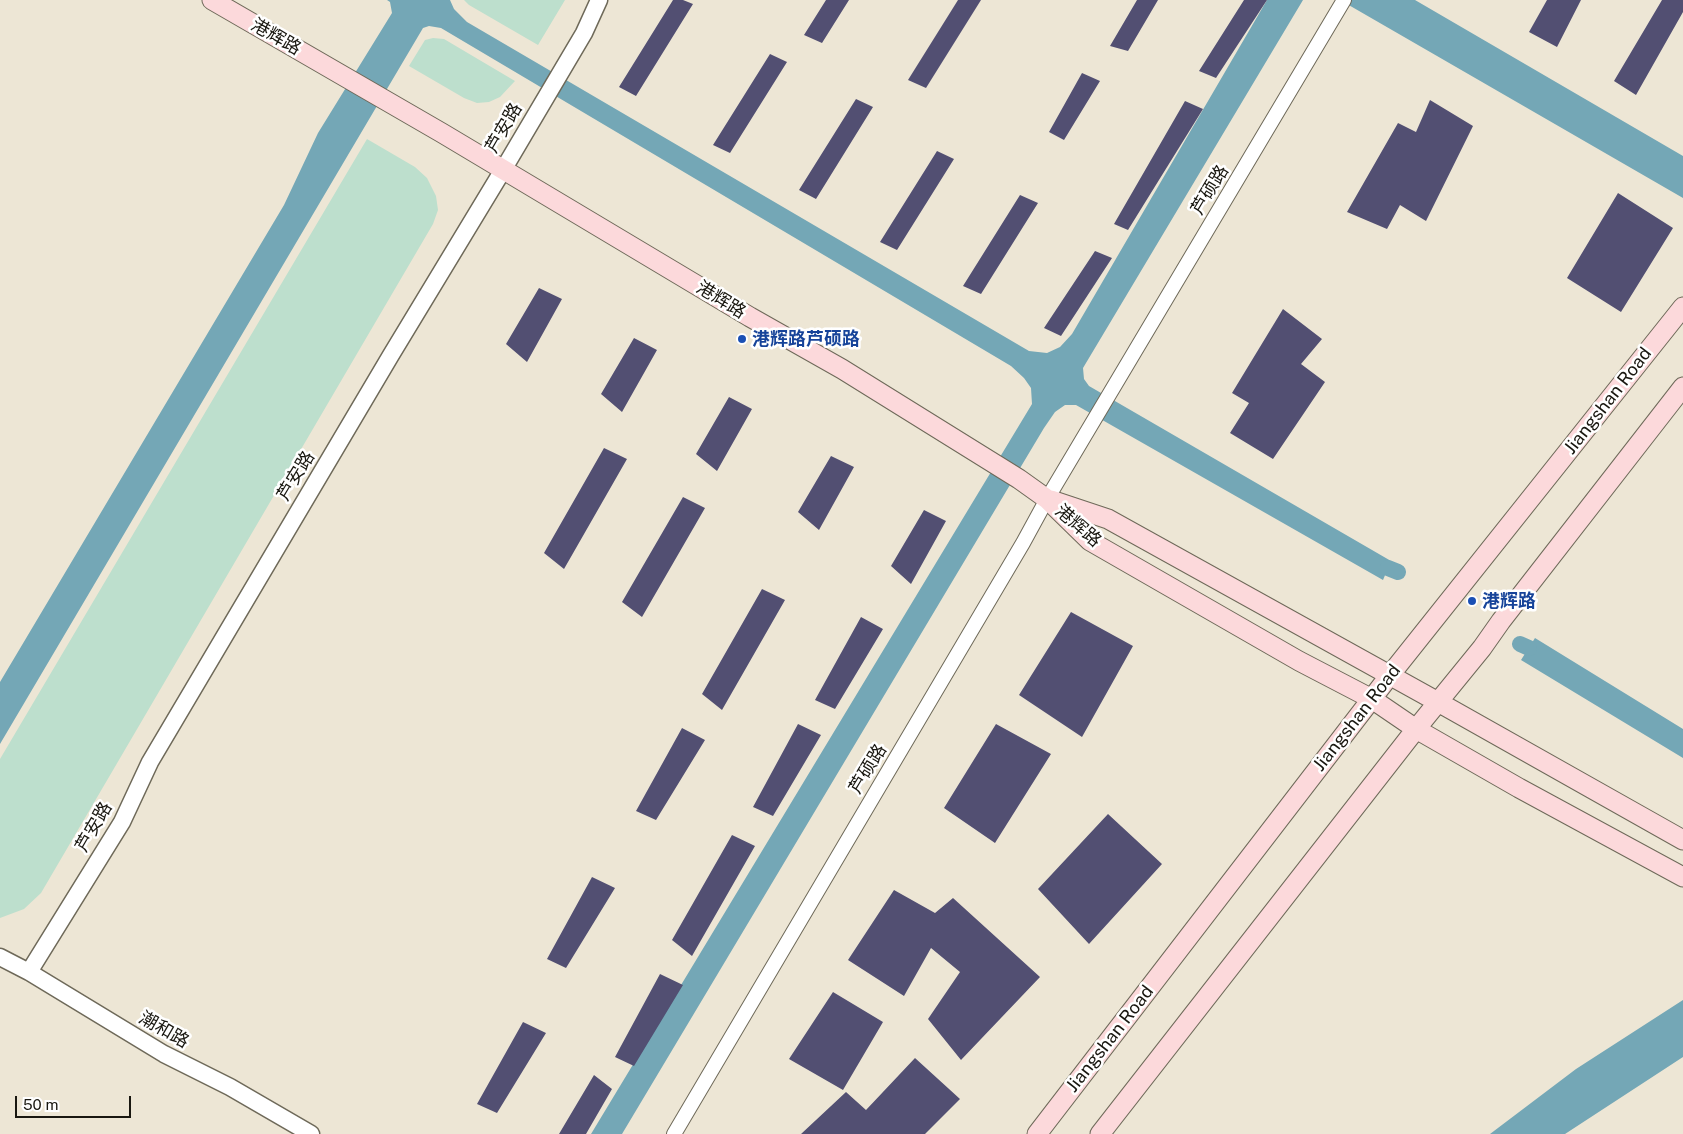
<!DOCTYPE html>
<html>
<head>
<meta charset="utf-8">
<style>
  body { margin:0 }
  #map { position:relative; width:1683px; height:1134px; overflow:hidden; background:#ede6d5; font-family:"Public Sans",sans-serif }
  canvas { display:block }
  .scale { position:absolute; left:15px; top:1096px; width:116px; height:22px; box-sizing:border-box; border:2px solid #191710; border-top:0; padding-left:6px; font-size:15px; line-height:18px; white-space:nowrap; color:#191710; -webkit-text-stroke:4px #fff; paint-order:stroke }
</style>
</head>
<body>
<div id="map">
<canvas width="1683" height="1134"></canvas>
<div class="scale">50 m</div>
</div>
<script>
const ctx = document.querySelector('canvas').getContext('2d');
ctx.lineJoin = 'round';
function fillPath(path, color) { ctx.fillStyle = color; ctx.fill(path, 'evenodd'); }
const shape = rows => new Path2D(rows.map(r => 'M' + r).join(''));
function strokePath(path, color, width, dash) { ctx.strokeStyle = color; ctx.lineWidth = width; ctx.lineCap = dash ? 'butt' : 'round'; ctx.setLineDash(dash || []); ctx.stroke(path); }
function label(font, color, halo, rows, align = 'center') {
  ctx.font = font + ' "Public Sans","Noto Sans SC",sans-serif'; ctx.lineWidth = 5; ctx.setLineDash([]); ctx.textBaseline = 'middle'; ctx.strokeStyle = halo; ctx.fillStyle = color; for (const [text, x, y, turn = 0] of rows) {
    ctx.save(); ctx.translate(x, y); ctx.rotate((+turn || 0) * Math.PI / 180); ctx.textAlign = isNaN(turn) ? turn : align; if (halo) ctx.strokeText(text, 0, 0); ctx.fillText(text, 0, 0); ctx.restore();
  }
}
fillPath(shape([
  [464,0,565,0,538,45,469,5],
  [433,38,444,39,515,81,500,97,489,102,477,103,464,98,409,66,425,40],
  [367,139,415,167,427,178,436,196,438,210,433,224,41,893,24,909,0,918,0,759]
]), '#bddfcd');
fillPath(shape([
  [387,0,450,0,454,9,467,22,1029,351,1047,353,1060,347,1072,334,1267,0,1303,0,1083,368,1084,379,1089,386,1391,561,1383,580,1076,405,1065,405,1055,412,1044,428,622,1134,591,1134,1032,404,1031,388,1024,378,1011,366,441,28,429,26,423,28,0,744,0,682,284,205,318,133,392,13,390,2],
  [1340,0,1415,0,1683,156,1683,198],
  [1535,638,1683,729,1683,758,1521,660],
  [1683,1000,1683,1057,1565,1134,1490,1134,1576,1069]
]), '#74a7b6');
strokePath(shape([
  [1388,568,1398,572],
  [1520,644,1529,648]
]), '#74a7b6', 16);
fillPath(shape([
  [673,0,683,0,693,4,636,96,619,87],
  [826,0,849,0,822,43,804,35],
  [958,0,981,0,926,88,908,80],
  [1137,0,1158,0,1128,51,1110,46],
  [1244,0,1267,0,1216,78,1199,71],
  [1547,0,1581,0,1557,47,1529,32],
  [1662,0,1683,0,1683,12,1636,95,1614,81],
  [770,54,787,62,730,153,713,145],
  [1082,73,1100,81,1064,140,1049,132],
  [856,99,873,107,816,199,799,190],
  [1430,100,1473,126,1426,221,1400,205,1387,229,1347,212,1398,123,1416,132],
  [1185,101,1203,109,1128,230,1114,224],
  [937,151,954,159,897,250,880,242],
  [1618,193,1673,228,1621,312,1567,278],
  [1020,195,1038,203,981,294,963,286],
  [1095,251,1112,258,1061,336,1044,328],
  [539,288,562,299,527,362,506,344],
  [1283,309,1322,339,1301,364,1325,382,1273,459,1230,433,1249,403,1232,393],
  [634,338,657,350,622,412,601,394],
  [729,397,752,409,717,471,696,454],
  [604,448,627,459,564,569,544,553],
  [831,456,854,467,819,530,798,512],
  [683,497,705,508,642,617,622,602],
  [924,510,946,521,911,584,891,566],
  [762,589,785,600,722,710,702,694],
  [1071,612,1133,646,1082,737,1019,695],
  [861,617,883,629,835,709,815,700],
  [798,724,821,735,773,816,753,807],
  [996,724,1051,754,995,843,944,808],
  [682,728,705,740,656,820,636,811],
  [1108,814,1162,864,1089,944,1038,889],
  [732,835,755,846,692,956,672,940],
  [592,877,615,888,566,968,547,959],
  [894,890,935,913,953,898,1040,977,961,1060,928,1019,960,972,931,948,904,996,848,960],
  [660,974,683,985,634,1066,615,1057],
  [833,992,883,1022,843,1090,789,1059],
  [523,1022,546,1033,497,1113,477,1104],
  [915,1058,960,1099,925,1134,801,1134,846,1092,866,1110],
  [594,1075,612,1089,586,1134,559,1134]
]), '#524f72');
const minor = shape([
  [674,1134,1023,543,1047,499,1344,0]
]);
const tertiary = shape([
  [0,957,29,972,164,1054,230,1087,311,1134],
  [29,972,122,822,150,762,391,355,503,170,584,33,599,0]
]);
const secondary = shape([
  [212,0,442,133,750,317,842,369,1019,479,1047,499,1090,541,1299,661,1372,699,1416,729,1519,788,1683,877],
  [1051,500,1108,519,1438,702,1683,840],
  [1037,1134,1390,675,1683,307],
  [1100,1134,1416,729,1482,648,1501,621,1683,387]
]);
strokePath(minor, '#6e6959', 16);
strokePath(tertiary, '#6e6959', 19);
strokePath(secondary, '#6e6959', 21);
strokePath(minor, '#fff', 14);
strokePath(tertiary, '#fff', 16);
strokePath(secondary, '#fcd9db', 19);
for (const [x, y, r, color] of [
  [742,339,5,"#1a4fb4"],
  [1472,601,5,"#1a4fb4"]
]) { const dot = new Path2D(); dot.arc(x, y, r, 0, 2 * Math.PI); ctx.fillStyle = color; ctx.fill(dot); strokePath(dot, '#fff', 2); }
label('18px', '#191710', '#fff', [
  ["港辉路",276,37,30],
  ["芦安路",504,128,-60],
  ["芦硕路",1210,190,-59],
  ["港辉路",721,300,31],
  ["Jiangshan Road",1608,401,-52],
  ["芦安路",296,476,-59],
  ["港辉路",1078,526,41],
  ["Jiangshan Road",1357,718,-52],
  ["芦硕路",868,769,-59],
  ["芦安路",94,827,-60],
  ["潮和路",164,1030,30],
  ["Jiangshan Road",1110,1039,-52]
]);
label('bold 18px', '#164399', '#fff', [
  ["港辉路芦硕路",752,339],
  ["港辉路",1482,601]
], 'left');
</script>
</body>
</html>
